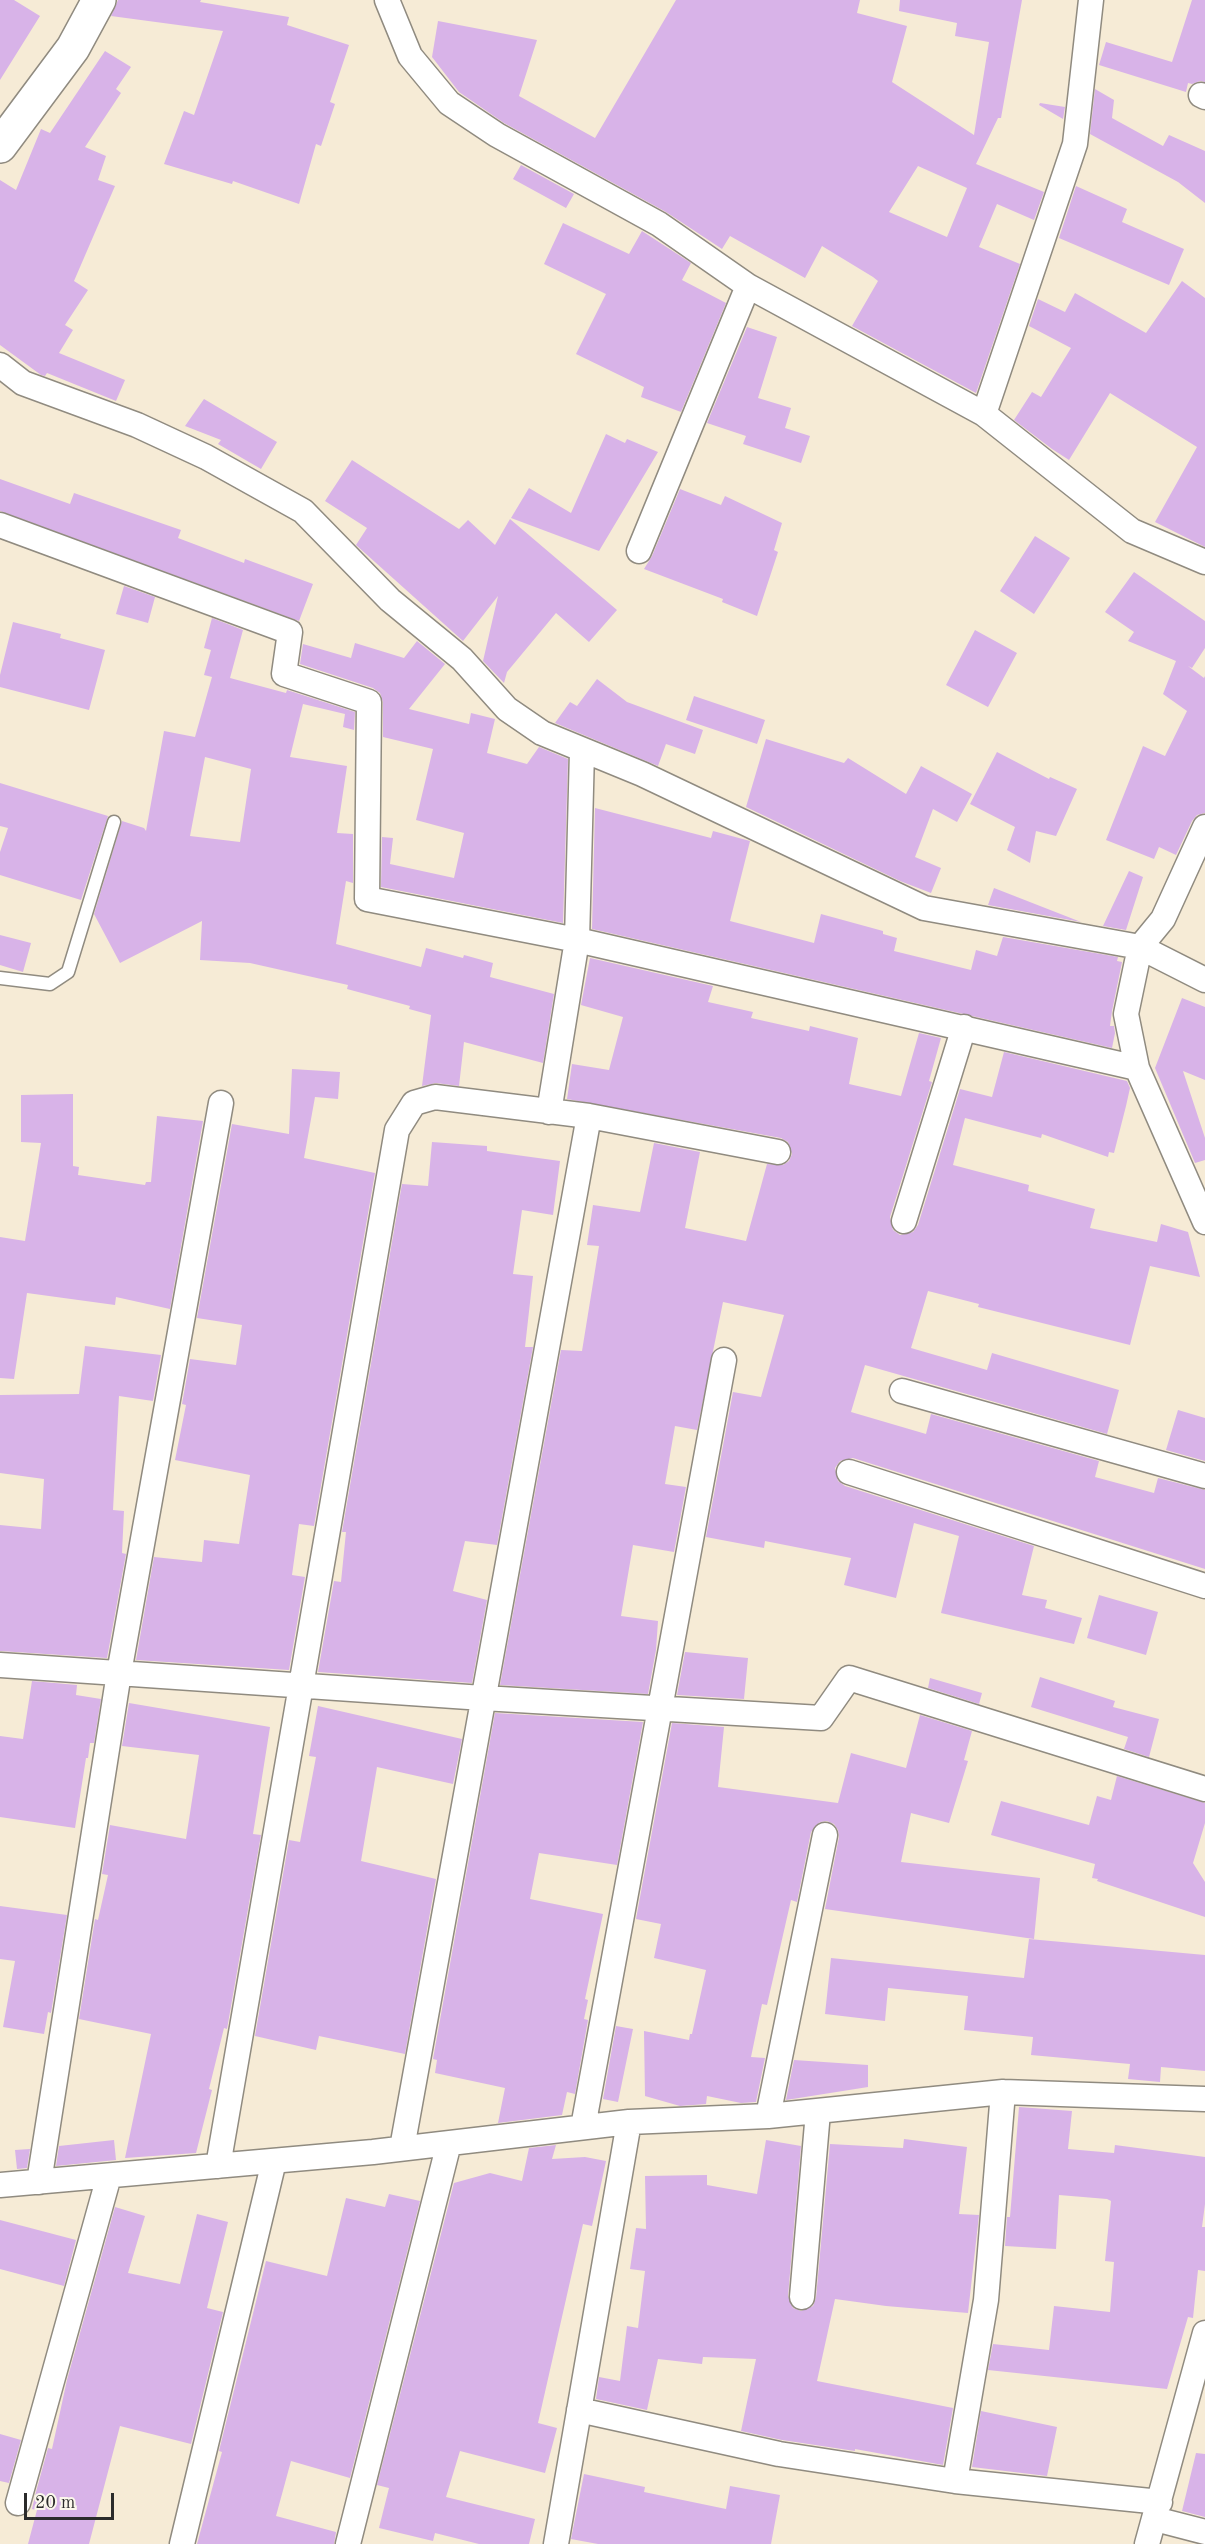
<!DOCTYPE html>
<html>
<head>
<meta charset="utf-8">
<style>
  body { margin:0 }
  #map { position:relative; width:1205px; height:2544px; overflow:hidden; background:#f6ebd6; font-family:"Old Standard TT",serif }
  canvas { display:block }
  .scale { position:absolute; left:24px; top:2493px; width:90px; height:27px; box-sizing:border-box; border:3px solid #2b2b2b; border-top:0; padding-left:8px; font-size:18px; line-height:21px; white-space:nowrap; color:#2b2b2b; -webkit-text-stroke:4px #fbf7ec; paint-order:stroke }
</style>
</head>
<body>
<div id="map">
<canvas width="1205" height="2544"></canvas>
<div class="scale">20 m</div>
</div>
<script>
const ctx = document.querySelector('canvas').getContext('2d');
ctx.lineJoin = 'round';
function fillPath(path, color) { ctx.fillStyle = color; ctx.fill(path, 'evenodd'); }
const shape = rows => new Path2D(rows.map(r => 'M' + r).join(''));
function strokePath(path, color, width, dash) { ctx.strokeStyle = color; ctx.lineWidth = width; ctx.lineCap = dash ? 'butt' : 'round'; ctx.setLineDash(dash || []); ctx.stroke(path); }
fillPath(shape([
  [0,0,14,0,40,16,0,80],
  [118,0,201,0,200,2,289,17,287,25,349,45,330,102,335,104,321,146,316,144,299,204,233,181,232,184,164,164,184,111,194,115,223,31,111,16],
  [676,0,860,0,857,13,907,26,892,82,974,135,989,42,955,36,957,23,899,11,900,0,1022,0,1001,118,998,118,976,164,1044,192,1034,220,997,204,979,247,1020,264,976,393,852,326,878,281,873,277,822,246,805,278,730,236,722,249,666,212,504,123,459,92,432,57,438,21,537,40,519,96,595,138],
  [918,166,967,188,947,237,889,212],
  [1192,0,1205,0,1205,82,1200,81,1192,84,1188,83,1186,92,1099,65,1106,42,1172,62],
  [105,51,131,67,116,89,121,93,85,147,106,156,98,180,115,186,74,281,88,290,65,325,73,330,59,353,125,380,116,401,47,373,45,376,41,375,0,345,0,180,16,190,41,129,50,133],
  [1095,89,1114,100,1112,118,1163,146,1169,135,1205,151,1205,203,1178,182,1090,134],
  [1040,103,1065,107,1063,119,1039,105],
  [521,165,574,194,566,208,513,179],
  [1076,186,1127,209,1122,222,1184,249,1169,285,1059,238],
  [563,223,629,254,642,231,691,263,682,280,726,303,681,412,641,397,644,387,576,354,606,294,544,264],
  [1182,281,1205,298,1205,547,1155,522,1197,447,1110,393,1069,460,1052,449,1014,420,1032,392,1041,397,1071,348,1029,326,1038,299,1065,312,1075,293,1146,333],
  [747,327,777,337,758,398,791,408,785,428,810,436,801,463,743,444,746,436,707,423],
  [204,399,277,442,261,469,218,444,221,440,185,426],
  [606,434,625,443,627,439,658,452,599,551,511,518,529,488,571,513],
  [352,460,459,529,468,520,495,545,510,519,617,610,589,642,556,613,507,672,504,683,483,661,498,596,463,641,356,545,367,528,325,501],
  [0,479,70,504,74,493,181,530,178,538,244,563,245,559,313,584,299,621,0,511],
  [680,489,721,505,725,496,782,523,774,550,778,552,757,616,722,602,723,599,644,569,652,556],
  [1035,536,1070,558,1034,614,1000,591],
  [1134,572,1205,621,1205,648,1192,668,1188,666,1204,678,1205,676,1205,813,1197,815,1192,821,1176,855,1159,847,1154,859,1106,840,1143,746,1165,756,1187,711,1163,694,1176,661,1128,641,1134,632,1105,612],
  [124,586,155,597,148,623,116,614],
  [212,618,243,630,230,678,286,693,287,690,355,712,354,730,343,727,345,714,303,704,290,757,347,766,337,833,353,834,353,883,346,881,336,944,421,967,426,948,463,958,464,955,493,963,490,977,554,994,543,1063,464,1042,459,1086,436,1083,422,1086,431,1015,409,1009,410,1006,347,989,348,985,250,963,200,960,202,921,120,963,94,914,122,821,144,828,146,831,164,731,195,737,212,677,204,675,211,650,204,648],
  [205,757,251,769,240,842,190,836],
  [13,622,61,634,60,638,105,650,89,710,0,687,0,675],
  [975,630,1017,653,988,707,946,685],
  [417,641,445,664,409,709,469,724,471,713,495,719,487,753,527,764,539,747,568,759,563,923,381,887,382,837,393,838,390,864,454,878,464,833,416,820,433,749,383,737,383,702,380,693,373,688,300,664,303,644,351,658,355,643,404,658],
  [597,679,627,702,703,730,695,754,666,744,658,766,555,723,570,702,577,706],
  [694,696,765,720,757,744,686,720],
  [766,739,844,763,848,758,906,794,921,766,972,794,957,822,933,809,915,857,941,868,931,893,900,881,746,807],
  [997,752,1049,779,1050,777,1077,789,1056,836,1036,831,1030,863,1007,850,1015,827,970,804],
  [0,783,108,816,81,900,0,875,0,852,8,828,0,826],
  [595,808,711,838,713,831,750,841,730,921,814,943,821,914,883,931,883,934,897,938,894,951,971,970,976,950,997,956,1003,937,1118,957,1117,961,1122,962,1112,1011,1110,1026,1114,1026,1115,1033,1112,1048,592,929],
  [1129,871,1143,877,1126,930,1103,926],
  [994,888,1081,922,988,905],
  [0,935,31,943,23,972,0,965],
  [590,958,713,986,708,1002,753,1012,751,1018,809,1031,810,1026,858,1038,849,1084,901,1096,919,1033,941,1038,929,1081,932,1082,890,1217,893,1230,900,1235,913,1232,918,1225,960,1089,992,1097,1004,1052,1127,1081,1130,1088,1126,1106,1114,1153,1109,1152,1108,1157,1042,1134,1041,1138,965,1118,953,1165,1029,1185,1028,1191,1095,1209,1090,1228,1157,1242,1161,1224,1188,1232,1200,1277,1150,1266,1130,1345,978,1307,979,1304,928,1291,911,1348,987,1370,992,1353,1119,1390,1107,1434,865,1365,851,1412,926,1434,931,1414,1099,1461,1095,1477,1154,1493,1158,1478,1205,1490,1205,1569,853,1458,840,1461,835,1468,838,1481,845,1486,1034,1546,1022,1595,1047,1600,1045,1608,1082,1618,1074,1644,941,1613,959,1536,914,1523,896,1598,844,1585,851,1558,765,1541,764,1548,706,1537,733,1392,761,1397,784,1315,723,1302,697,1430,675,1426,665,1484,686,1487,674,1552,633,1545,621,1616,658,1621,656,1650,648,1694,500,1685,561,1350,582,1351,599,1246,587,1245,593,1205,640,1212,654,1143,700,1152,685,1228,746,1241,767,1164,783,1165,789,1161,792,1154,788,1142,781,1138,567,1099,572,1064,609,1070,623,1017,581,1005],
  [1182,998,1205,1007,1205,1080,1183,1071,1205,1138,1205,1160,1195,1163,1155,1068],
  [292,1069,340,1072,338,1099,315,1097,304,1158,375,1173,314,1526,299,1524,292,1575,305,1577,289,1670,136,1660,154,1557,202,1562,204,1540,239,1544,250,1475,175,1460,186,1405,182,1404,190,1359,236,1365,242,1325,197,1318,232,1124,289,1134],
  [73,1094,73,1166,79,1167,78,1175,145,1185,146,1182,151,1182,157,1116,203,1121,170,1309,116,1297,115,1305,27,1293,14,1379,0,1378,0,1237,25,1241,41,1143,21,1142,21,1095],
  [432,1142,487,1146,487,1151,560,1161,553,1215,522,1210,513,1274,533,1276,525,1347,533,1347,497,1545,465,1541,453,1591,487,1600,472,1683,318,1672,334,1581,341,1582,346,1532,342,1532,402,1184,428,1186],
  [85,1346,161,1355,153,1401,119,1396,113,1510,124,1511,122,1553,126,1554,107,1658,0,1651,0,1525,41,1529,44,1479,0,1473,0,1395,79,1394],
  [1178,1410,1205,1418,1205,1461,1166,1450],
  [1099,1595,1158,1612,1146,1655,1087,1638],
  [685,1652,748,1658,744,1699,677,1695],
  [1040,1677,1115,1701,1113,1707,1159,1719,1149,1757,1124,1749,1128,1737,1031,1707],
  [930,1678,982,1693,979,1704,928,1688],
  [32,1681,77,1685,76,1695,101,1699,94,1743,90,1743,88,1758,86,1758,75,1828,0,1817,0,1736,23,1739],
  [129,1703,270,1727,253,1834,261,1835,227,2029,224,2028,209,2089,212,2090,196,2153,125,2158,151,2034,79,2019,95,1919,98,1920,108,1875,102,1874,110,1825,186,1839,199,1755,122,1746],
  [318,1706,462,1739,453,1784,377,1767,361,1861,436,1879,405,2054,319,2036,316,2050,255,2036,289,1840,300,1842,316,1757,309,1756],
  [495,1713,643,1722,617,1865,539,1853,530,1899,603,1914,585,1999,588,2000,584,2019,588,2020,575,2094,567,2092,562,2115,498,2123,505,2088,435,2073,437,2060,433,2059],
  [920,1715,972,1731,964,1760,968,1761,949,1823,911,1813,901,1862,1040,1878,1034,1939,825,1909,839,1837,838,1830,834,1824,827,1821,820,1822,811,1832,797,1902,791,1900,767,2005,762,2004,751,2057,765,2058,756,2102,741,2103,707,2096,706,2104,680,2106,645,2096,644,2031,689,2040,690,2034,692,2034,706,1970,654,1958,661,1924,636,1919,672,1723,724,1727,718,1787,838,1803,851,1753,906,1768],
  [1117,1776,1205,1803,1205,1823,1193,1863,1205,1882,1205,1917,1097,1881,1098,1879,1092,1878,1095,1864,991,1835,1001,1801,1089,1825,1097,1796,1111,1800],
  [0,1906,67,1915,51,2013,48,2012,44,2034,3,2027,15,1961,0,1959],
  [1029,1939,1205,1955,1205,2071,1161,2067,1160,2082,1128,2079,1130,2064,1031,2055,1033,2037,964,2030,968,1996,888,1988,885,2021,825,2014,831,1958,1024,1978],
  [616,2026,633,2029,618,2102,603,2099],
  [794,2060,868,2065,868,2087,786,2100],
  [1019,2107,1072,2111,1068,2149,1114,2153,1115,2145,1205,2157,1205,2204,1202,2227,1205,2227,1205,2271,1198,2270,1193,2318,1188,2317,1167,2389,988,2370,993,2344,1049,2350,1054,2306,1110,2312,1114,2262,1105,2261,1111,2201,1107,2199,1059,2195,1056,2249,1005,2246,1007,2217,1010,2217],
  [904,2139,967,2147,959,2214,979,2215,968,2313,886,2306,835,2299,817,2381,953,2408,943,2465,855,2449,855,2451,782,2440,741,2431,756,2359,703,2357,702,2364,658,2359,647,2410,596,2399,599,2377,620,2381,627,2326,638,2328,645,2271,630,2269,636,2228,646,2229,645,2176,707,2175,707,2185,757,2194,766,2140,801,2146,788,2296,793,2308,801,2311,813,2306,816,2298,830,2144,903,2148],
  [114,2140,116,2160,56,2166,59,2146],
  [556,2145,552,2159,585,2157,606,2161,592,2226,583,2224,538,2423,557,2428,545,2473,460,2451,446,2497,535,2519,529,2544,479,2544,435,2533,433,2541,379,2528,389,2488,377,2485,454,2183,490,2173,522,2181,529,2148],
  [30,2149,27,2168,17,2169,15,2150],
  [389,2194,420,2201,350,2478,291,2461,276,2516,336,2532,334,2544,197,2544,222,2452,219,2451,266,2261,327,2276,346,2198,385,2207],
  [115,2207,145,2216,128,2273,180,2284,197,2214,228,2222,207,2308,223,2312,191,2444,120,2426,89,2544,28,2544,37,2510,32,2509,36,2492,48,2448,52,2449,67,2380],
  [0,2220,76,2240,64,2286,0,2269],
  [981,2411,1057,2427,1047,2476,972,2467],
  [0,2434,21,2440,9,2483,0,2481],
  [1196,2453,1205,2454,1205,2517,1182,2511],
  [584,2474,645,2487,644,2492,726,2509,730,2486,780,2495,771,2544,598,2544,571,2539]
]), '#d8b3e8');
const lane = shape([
  [0,978,50,984,68,972,114,822]
]);
const street = shape([
  [387,0,410,56,449,103,497,135,659,224,748,286,984,414,1132,531,1205,562],
  [1201,95,1205,97],
  [0,365,23,383,137,425,206,457,303,511,390,600,462,659,507,709,542,733,642,774,924,908,1140,947,1205,980],
  [984,414,1075,144,1091,0],
  [0,525,290,632,284,674,369,702,367,899,577,940,1137,1068],
  [639,551,748,286],
  [1205,827,1163,919,1140,947,1126,1014,1137,1068,1205,1222],
  [549,1112,577,940,582,751],
  [904,1221,964,1027],
  [902,1391,1205,1476],
  [849,1472,1205,1586],
  [0,1665,483,1698,821,1718,849,1678,1205,1789],
  [768,2116,825,1835],
  [583,2127,724,1360],
  [402,2148,589,1116],
  [218,2166,397,1130,414,1103,435,1097,589,1116,778,1152],
  [39,2182,119,1673,221,1103],
  [0,2185,373,2152,629,2122,768,2116,1003,2092,1205,2099],
  [802,2297,818,2112],
  [579,2410,779,2454,955,2481,1160,2502],
  [955,2481,986,2300,1003,2092],
  [18,2503,109,2176],
  [1155,2519,1205,2532],
  [182,2544,274,2161],
  [348,2544,449,2143],
  [556,2544,629,2122],
  [1147,2544,1205,2333]
]);
const secondary = shape([
  [0,146,73,48,99,0]
]);
strokePath(lane, '#908b80', 15);
strokePath(street, '#908b80', 27);
strokePath(secondary, '#908b80', 36);
strokePath(lane, '#fff', 12);
strokePath(street, '#fff', 24);
strokePath(secondary, '#fff', 33);
</script>
</body>
</html>
